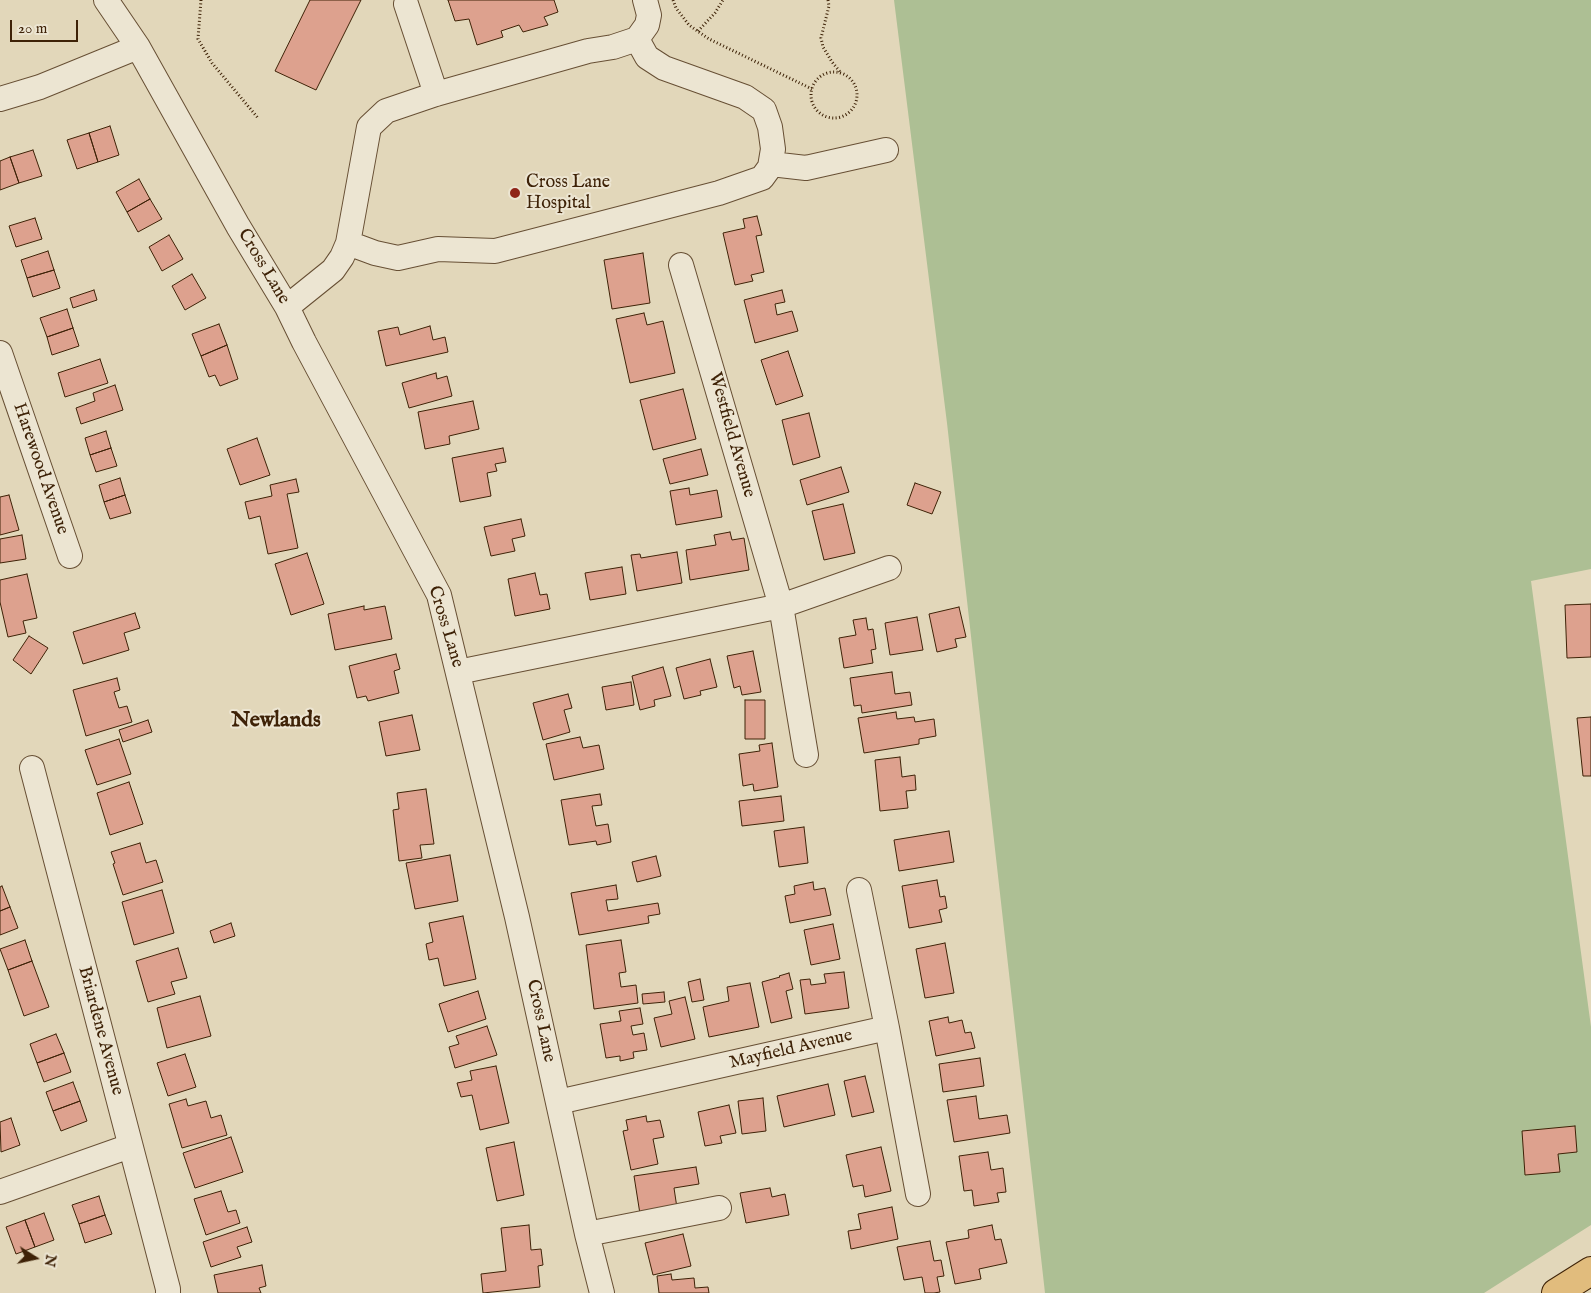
<!DOCTYPE html>
<html>
<head>
<meta charset="utf-8">
<style>
  body { margin:0 }
  #map { position:relative; width:1591px; height:1293px; overflow:hidden; background:#e2d7ba; font-family:"IM FELL English",serif }
  canvas { display:block }
  .north { position:absolute; left:10px; top:1233px; width:50px; height:50px; -webkit-text-stroke:4px #ece5d2; paint-order:stroke; rotate:100deg; font-size:14px; font-weight:700; line-height:20px; text-align:center; color:#3e2207 }
  .north::after { content:''; display:block; margin:auto; width:18px; height:22px; background:#3e2207; clip-path:polygon(50% 0,100% 100%,50% 72%,0 100%) }
  .scale { position:absolute; left:10px; top:20px; width:68px; height:22px; box-sizing:border-box; border:2px solid #3e2207; border-top:0; padding-left:6px; font-size:15px; line-height:18px; white-space:nowrap; color:#3e2207; -webkit-text-stroke:4px #ece5d2; paint-order:stroke }
</style>
</head>
<body>
<div id="map">
<canvas width="1591" height="1293"></canvas>
<div class="north">N</div>
<div class="scale">20 m</div>
</div>
<script>
const ctx = document.querySelector('canvas').getContext('2d');
ctx.lineJoin = 'round';
function fillPath(path, color) { ctx.fillStyle = color; ctx.fill(path, 'evenodd'); }
const shape = rows => new Path2D(rows.map(r => 'M' + r).join(''));
function strokePath(path, color, width, dash) { ctx.strokeStyle = color; ctx.lineWidth = width; ctx.lineCap = dash ? 'butt' : 'round'; ctx.setLineDash(dash || []); ctx.stroke(path); }
function label(font, color, halo, rows, align = 'center') {
  ctx.font = font + ' "IM FELL English",serif'; ctx.lineWidth = 4; ctx.setLineDash([]); ctx.textBaseline = 'middle'; ctx.strokeStyle = halo; ctx.fillStyle = color; for (const [text, x, y, turn = 0] of rows) {
    ctx.save(); ctx.translate(x, y); ctx.rotate((+turn || 0) * Math.PI / 180); ctx.textAlign = isNaN(turn) ? turn : align; if (halo) ctx.strokeText(text, 0, 0); ctx.fillText(text, 0, 0); ctx.restore();
  }
}
fillPath(shape([
  [894,0,1591,0,1591,569,1531,581,1591,1027,1591,1225,1484,1293,1045,1293,947,423]
]), '#adbf94');
const building = shape([
  [310,0,361,0,316,90,275,71,310,0],
  [448,0,554,0,558,12,544,17,548,25,523,32,519,25,501,31,503,37,477,45,469,19,455,21,448,0],
  [110,126,119,155,98,162,89,133,110,126],
  [89,133,98,162,77,169,67,140,89,133],
  [33,150,42,176,19,183,10,157,33,150],
  [10,157,19,183,0,190,0,161,10,157],
  [139,179,150,199,127,212,116,192,139,179],
  [150,199,162,219,138,232,127,212,150,199],
  [757,216,762,235,756,236,764,272,751,275,753,281,735,285,723,233,745,228,743,219,757,216],
  [35,218,42,239,16,247,9,226,35,218],
  [169,235,183,259,162,271,149,247,169,235],
  [48,251,54,270,27,278,21,260,48,251],
  [643,253,650,303,612,309,604,260,643,253],
  [54,270,60,288,33,297,27,278,54,270],
  [192,274,206,298,185,310,172,286,192,274],
  [94,290,97,300,73,308,70,298,94,290],
  [782,290,785,302,775,304,777,315,792,311,798,331,755,343,744,300,782,290],
  [67,309,73,328,47,337,40,318,67,309],
  [644,313,647,325,663,321,675,373,630,383,616,319,644,313],
  [219,324,227,345,201,356,192,334,219,324],
  [430,326,433,340,445,337,448,352,386,366,378,331,398,327,400,335,430,326],
  [73,328,79,346,52,355,47,337,73,328],
  [227,345,238,379,220,386,215,375,209,377,201,356,227,345],
  [788,351,803,396,776,405,761,360,788,351],
  [100,359,108,383,65,397,58,373,100,359],
  [436,373,437,379,447,376,452,396,409,408,402,383,436,373],
  [115,385,123,410,81,424,76,408,95,401,93,393,115,385],
  [683,389,696,439,653,450,640,400,683,389],
  [473,401,479,429,449,436,450,444,425,449,418,412,473,401],
  [809,413,820,457,793,465,782,420,809,413],
  [106,431,111,448,90,455,85,438,106,431],
  [257,438,270,475,240,485,227,449,257,438],
  [111,448,117,466,96,472,90,455,111,448],
  [503,448,506,462,495,464,497,471,487,473,491,496,460,502,452,458,503,448],
  [701,449,708,475,670,484,663,459,701,449],
  [841,467,849,492,807,505,800,480,841,467],
  [120,478,125,495,104,502,99,485,120,478],
  [296,479,299,492,287,494,298,548,268,554,260,516,249,519,245,502,272,496,270,485,296,479],
  [915,483,941,492,932,514,907,505,915,483],
  [689,488,690,495,717,490,722,517,676,525,670,491,689,488],
  [9,495,19,530,0,535,0,497,9,495],
  [125,495,131,513,110,519,104,502,125,495],
  [843,504,855,553,824,560,812,511,843,504],
  [521,519,525,536,512,539,515,551,491,556,484,527,521,519],
  [730,532,732,540,744,538,749,570,690,580,686,550,716,545,714,535,730,532],
  [22,535,26,559,0,563,0,539,22,535],
  [677,552,682,583,637,591,631,555,640,554,641,558,677,552],
  [307,553,324,604,291,615,275,564,307,553],
  [622,567,626,594,590,600,585,573,622,567],
  [535,573,540,595,547,594,550,609,515,616,508,579,535,573],
  [27,574,37,618,23,621,26,633,8,637,0,602,0,580,27,574],
  [1591,604,1591,657,1567,658,1565,605,1591,604],
  [364,606,364,610,385,606,392,639,335,650,328,614,364,606],
  [959,607,966,637,955,639,957,647,937,652,929,614,959,607],
  [135,613,140,628,124,633,129,650,83,664,73,632,135,613],
  [917,617,923,650,890,655,885,623,917,617],
  [866,618,868,630,873,629,876,649,871,650,873,663,844,668,839,638,856,635,853,620,866,618],
  [29,636,48,648,31,674,13,660,29,636],
  [753,651,761,692,742,695,740,686,734,688,727,656,753,651],
  [396,654,400,669,394,671,399,693,368,701,366,696,357,698,349,666,396,654],
  [710,659,717,687,700,691,701,695,684,699,676,668,710,659],
  [663,667,671,696,654,700,655,706,640,710,632,676,663,667],
  [892,672,895,694,910,692,912,705,862,713,861,705,854,706,850,678,892,672],
  [117,678,120,690,114,692,119,708,127,706,132,722,86,736,73,690,117,678],
  [631,682,634,705,606,710,602,687,631,682],
  [568,694,572,708,564,710,570,732,543,740,533,703,568,694],
  [745,700,765,700,765,739,745,739,745,700],
  [896,712,897,719,914,717,915,722,934,719,936,736,919,739,919,744,864,753,858,718,896,712],
  [412,715,420,750,386,756,379,722,412,715],
  [1591,717,1591,776,1583,776,1577,718,1591,717],
  [148,720,152,732,123,742,119,730,148,720],
  [580,737,583,748,599,745,604,769,554,780,546,744,580,737],
  [119,739,131,774,97,785,85,750,119,739],
  [772,743,778,787,754,791,753,784,743,786,739,754,760,751,759,745,772,743],
  [900,757,902,777,915,775,916,790,906,791,908,808,880,811,875,760,900,757],
  [129,782,143,824,110,835,97,793,129,782],
  [426,789,434,844,420,845,422,858,399,861,393,810,399,809,397,793,426,789],
  [600,794,602,805,592,806,596,826,608,824,611,842,597,845,596,841,569,845,561,800,600,794],
  [781,796,784,821,742,826,739,801,781,796],
  [804,827,808,863,779,867,774,831,804,827],
  [949,831,954,862,899,871,894,840,949,831],
  [140,843,146,863,156,860,163,882,123,895,113,864,115,863,111,852,140,843],
  [450,855,458,901,415,909,406,863,450,855],
  [656,856,661,876,637,882,632,862,656,856],
  [937,880,940,897,945,896,947,908,939,910,942,922,909,928,902,886,937,880],
  [813,882,814,890,825,888,831,915,790,923,785,896,795,894,794,886,813,882],
  [616,885,618,899,606,900,608,911,658,903,660,914,648,916,649,923,579,935,571,893,616,885],
  [2,886,10,907,0,911,0,887,2,886],
  [162,890,174,933,134,945,122,902,162,890],
  [10,907,18,928,0,935,0,911,10,907],
  [463,916,476,979,444,986,438,958,429,960,426,944,433,942,429,923,463,916],
  [231,923,235,936,214,943,210,931,231,923],
  [833,924,840,959,811,965,804,930,833,924],
  [25,940,32,961,8,970,0,949,25,940],
  [621,940,626,972,619,973,621,987,636,985,638,1003,594,1009,586,945,621,940],
  [945,943,954,993,925,998,916,949,945,943],
  [178,948,187,978,171,982,175,994,148,1002,136,961,178,948],
  [32,961,49,1007,24,1016,8,970,32,961],
  [844,972,849,1008,805,1014,800,980,810,979,811,985,826,983,824,974,844,972],
  [789,973,793,989,786,991,792,1018,771,1023,762,982,780,977,779,976,789,973],
  [700,979,704,1000,692,1002,688,982,700,979],
  [750,983,759,1027,709,1037,703,1007,729,1001,727,987,750,983],
  [478,991,486,1019,448,1032,439,1004,478,991],
  [664,992,665,1002,643,1004,642,994,664,992],
  [200,996,211,1036,167,1048,157,1008,200,996],
  [685,997,695,1039,661,1047,654,1018,672,1014,669,1001,685,997],
  [640,1008,643,1024,631,1026,633,1035,644,1033,647,1050,633,1052,634,1058,620,1061,620,1056,606,1058,600,1024,621,1021,619,1011,640,1008],
  [948,1017,949,1023,962,1020,965,1033,971,1032,975,1048,936,1056,929,1021,948,1017],
  [487,1026,497,1055,455,1068,449,1047,459,1044,456,1036,487,1026],
  [56,1034,64,1053,37,1063,30,1044,56,1034],
  [64,1053,71,1072,44,1082,37,1063,64,1053],
  [185,1054,196,1087,168,1096,157,1063,185,1054],
  [980,1058,984,1086,943,1092,939,1064,980,1058],
  [496,1066,509,1123,480,1130,472,1095,461,1097,457,1083,472,1080,470,1071,496,1066],
  [865,1076,874,1112,852,1117,844,1081,865,1076],
  [73,1082,80,1101,53,1111,46,1092,73,1082],
  [828,1084,835,1115,784,1127,777,1096,828,1084],
  [976,1096,979,1119,1007,1115,1010,1133,954,1142,947,1100,976,1096],
  [763,1098,766,1131,742,1134,738,1101,763,1098],
  [186,1099,188,1106,206,1101,211,1118,221,1115,227,1135,182,1148,169,1104,186,1099],
  [80,1101,87,1121,61,1131,53,1111,80,1101],
  [729,1105,736,1133,720,1136,722,1143,705,1146,698,1112,729,1105],
  [646,1116,647,1122,660,1120,664,1137,653,1139,658,1164,631,1170,623,1131,628,1130,626,1120,646,1116],
  [11,1118,20,1145,1,1152,0,1122,11,1118],
  [1575,1126,1577,1152,1558,1154,1560,1172,1525,1175,1522,1131,1575,1126],
  [231,1137,243,1172,195,1188,183,1153,231,1137],
  [514,1142,524,1195,497,1201,486,1148,514,1142],
  [881,1147,891,1191,865,1197,863,1185,853,1187,846,1155,881,1147],
  [988,1152,991,1170,1003,1168,1006,1192,997,1193,999,1202,974,1206,972,1190,964,1191,959,1156,988,1152],
  [696,1167,699,1184,674,1188,677,1208,640,1214,634,1176,696,1167],
  [770,1188,772,1197,785,1194,789,1215,746,1223,740,1193,770,1188],
  [221,1191,228,1212,236,1210,240,1223,206,1235,194,1199,221,1191],
  [99,1196,105,1215,79,1224,72,1205,99,1196],
  [892,1207,898,1239,851,1249,848,1231,861,1229,858,1214,892,1207],
  [44,1213,54,1240,35,1247,25,1220,44,1213],
  [105,1215,112,1234,85,1243,79,1224,105,1215],
  [25,1220,35,1247,16,1254,6,1227,25,1220],
  [529,1225,531,1250,541,1249,543,1265,538,1266,540,1287,483,1293,481,1274,506,1271,501,1228,529,1225],
  [992,1225,995,1240,1001,1239,1007,1263,979,1269,981,1279,955,1284,946,1242,969,1238,968,1230,992,1225],
  [247,1227,252,1242,237,1247,241,1257,211,1267,203,1242,247,1227],
  [683,1234,691,1266,653,1275,645,1243,683,1234],
  [930,1241,934,1261,941,1260,944,1276,937,1277,940,1292,934,1293,925,1293,922,1277,904,1280,897,1247,930,1241],
  [262,1265,266,1286,259,1288,261,1293,218,1293,214,1275,262,1265],
  [671,1274,672,1280,694,1278,695,1288,708,1287,709,1293,659,1293,657,1276,671,1274]
]);
fillPath(building, '#dda18e');
strokePath(building, '#3e2207', 1);
const minor = shape([
  [106,0,138,47,238,226,287,307,304,342,439,595,517,917,587,1234,602,1293],
  [406,4,436,94],
  [637,39,647,25,649,15,645,0],
  [0,99,40,87,138,47],
  [771,164,806,168,886,150],
  [681,265,781,606,806,755],
  [287,307,333,270,342,257,348,243,369,127,386,111,436,94,588,51,613,47,637,39,647,57,664,68,745,97,764,110,770,127,773,149,770,167,762,178,719,193,495,251,438,249,398,258,375,253,348,243],
  [0,353,70,556],
  [458,672,781,606,889,568],
  [32,768,168,1289,168,1293],
  [887,1028,918,1194],
  [558,1102,887,1028,859,890],
  [0,1192,130,1146],
  [587,1234,719,1208]
]);
const major = shape([
  [1556,1293,1591,1271]
]);
strokePath(minor, '#674f34', 26);
strokePath(major, '#3e2207', 30);
strokePath(shape([
  [201,0,198,39,212,63,258,118],
  [673,0,676,8,689,25,709,39,812,89],
  [828,0,829,6,821,38,823,47,832,62,841,73],
  [698,31,715,13,723,0],
  '811 95a23 23 0 1 1 46 0a23 23 0 1 1-46 0Z'
]), '#3e2207', 3, [1, 2.5]);
strokePath(minor, '#ece5d2', 24);
strokePath(major, '#e1bc7d', 28);
for (const [x, y, r, color] of [
  [515,193,6,"#8f2418"]
]) { const dot = new Path2D(); dot.arc(x, y, r, 0, 2 * Math.PI); ctx.fillStyle = color; ctx.fill(dot); strokePath(dot, '#ece5d2', 2); }
label('18px', '#3e2207', '#ece5d2', [
  ["Cross Lane",526,183],
  ["Hospital",526,204]
], 'left');
label('18px', '#3e2207', '#ece5d2', [
  ["Cross Lane",263,267,59],
  ["Westfield Avenue",731,435,74],
  ["Harewood Avenue",40,469,71],
  ["Cross Lane",445,627,73],
  ["Cross Lane",540,1021,78],
  ["Briardene Avenue",100,1031,75],
  ["Mayfield Avenue",791,1050,-13]
]);
label('bold 22px', '#3e2207', '#ece5d2', [
  ["Newlands",276,721]
]);
</script>
</body>
</html>
